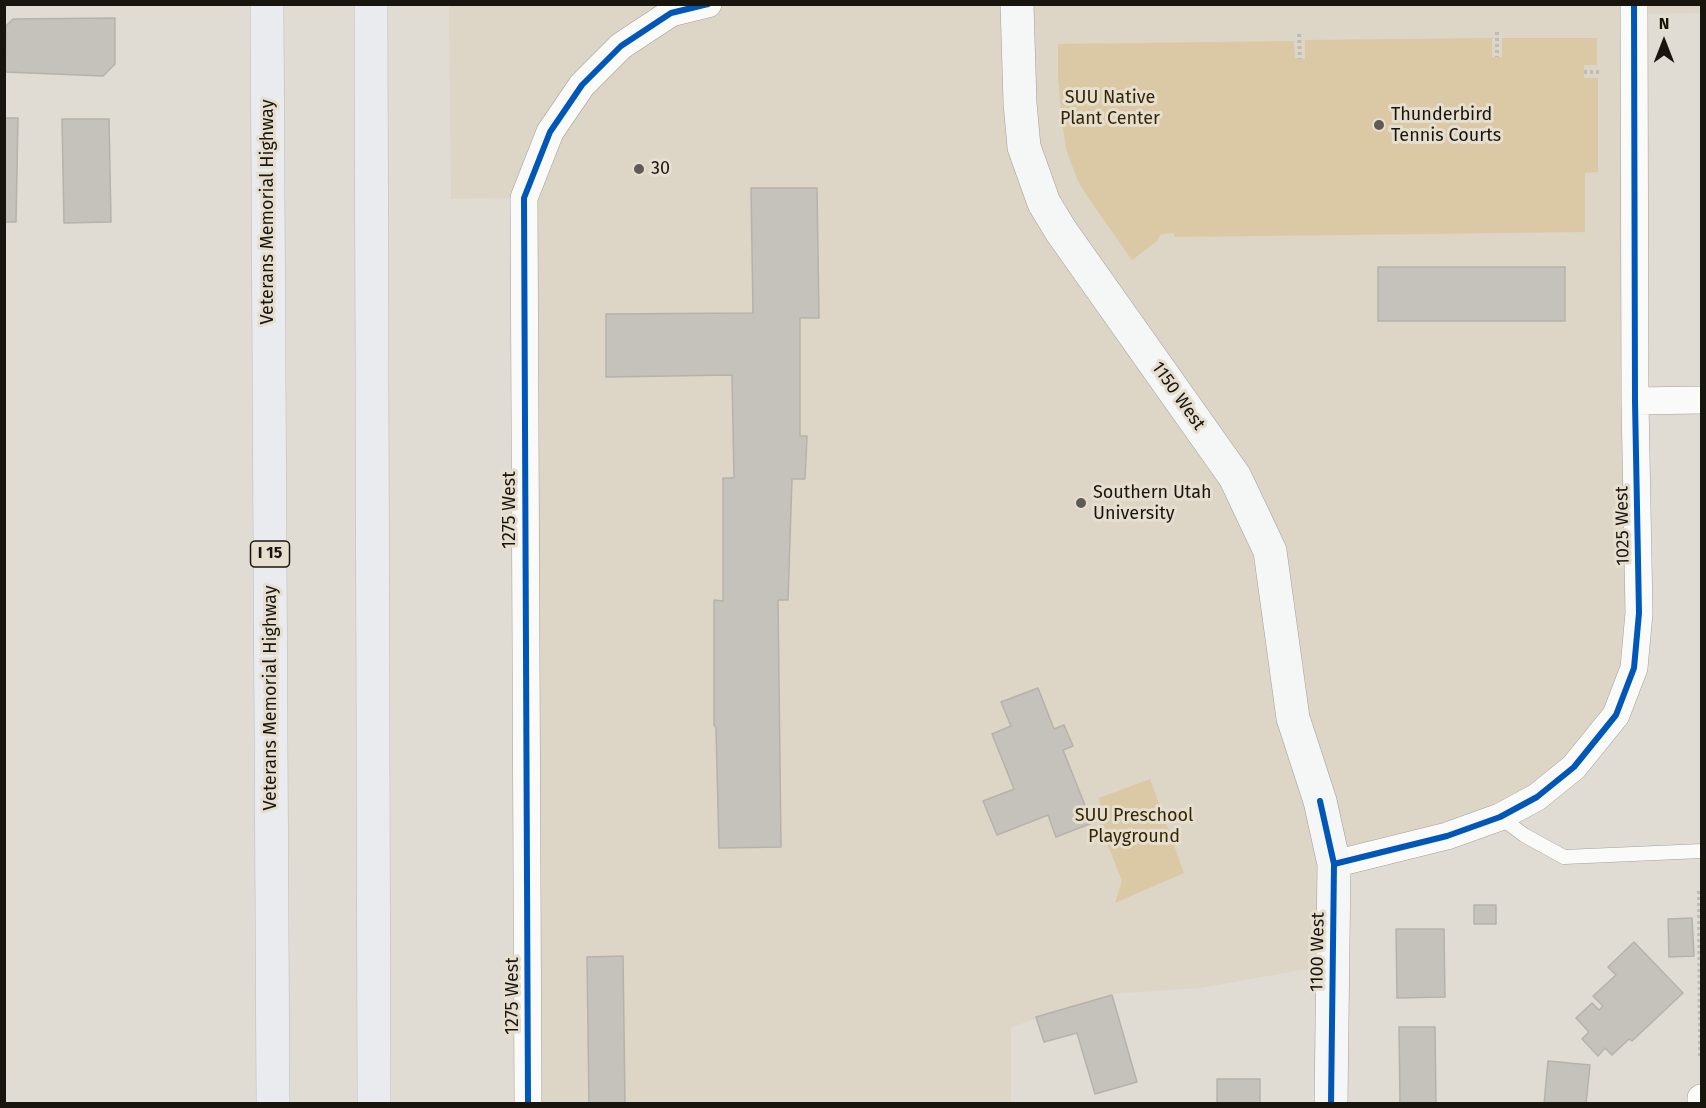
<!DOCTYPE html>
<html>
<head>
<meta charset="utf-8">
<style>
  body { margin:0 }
  #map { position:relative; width:1706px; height:1108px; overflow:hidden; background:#e0dcd4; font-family:"Fira Sans",sans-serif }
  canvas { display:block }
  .frame { position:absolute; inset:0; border:6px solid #18150f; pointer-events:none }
  .north { position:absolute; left:1634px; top:12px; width:60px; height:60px; -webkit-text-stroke:4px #e6dece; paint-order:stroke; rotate:0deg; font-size:16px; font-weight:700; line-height:24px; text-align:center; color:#18150f }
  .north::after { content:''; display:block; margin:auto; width:21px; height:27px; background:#18150f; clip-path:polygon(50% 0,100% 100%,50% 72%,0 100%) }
</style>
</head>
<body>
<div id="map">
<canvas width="1706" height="1108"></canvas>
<div class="frame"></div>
<div class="north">N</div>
</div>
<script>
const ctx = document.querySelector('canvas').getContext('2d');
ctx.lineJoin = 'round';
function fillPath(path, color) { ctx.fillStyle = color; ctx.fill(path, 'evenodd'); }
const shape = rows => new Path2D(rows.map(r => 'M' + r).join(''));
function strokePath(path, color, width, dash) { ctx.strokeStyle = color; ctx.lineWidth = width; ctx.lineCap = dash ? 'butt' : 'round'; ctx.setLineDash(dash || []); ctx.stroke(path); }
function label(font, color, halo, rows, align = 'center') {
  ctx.font = font + ' "Fira Sans",sans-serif'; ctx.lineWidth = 6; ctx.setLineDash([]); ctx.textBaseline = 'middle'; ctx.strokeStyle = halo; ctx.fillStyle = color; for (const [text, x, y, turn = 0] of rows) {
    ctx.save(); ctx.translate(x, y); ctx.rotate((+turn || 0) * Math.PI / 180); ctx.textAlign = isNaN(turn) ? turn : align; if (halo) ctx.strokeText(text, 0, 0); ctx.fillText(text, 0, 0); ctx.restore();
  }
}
fillPath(shape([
  [449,5,1701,5,1701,13,1634,14,1639,613,1616,715,1537,797,1334,864,1333,967,1301,970,1201,988,1112,994,1011,1027,1011,1103,528,1103,523,198,451,199]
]), '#ddd5c5');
fillPath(shape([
  [1492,38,1492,57,1502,57,1502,38,1597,38,1597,65,1584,65,1584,78,1598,78,1598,172,1585,173,1585,232,1175,237,1174,233,1161,234,1157,241,1132,260,1087,196,1078,181,1067,152,1062,123,1058,77,1058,44,1294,41,1295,58,1305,59,1305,40],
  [1150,779,1184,873,1115,903,1122,881,1104,835,1098,829,1103,822,1099,798]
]), '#dac9a4');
const building = shape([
  [115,18,115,64,103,76,5,72,6,26,13,19,115,18],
  [4,118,18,118,16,222,4,222,4,118],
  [62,119,109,119,111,222,64,223,62,119],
  [751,188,817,188,819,318,800,318,800,436,807,436,805,479,792,479,788,600,778,600,781,847,719,848,716,728,714,725,714,600,723,601,723,478,734,478,732,375,606,377,606,314,753,313,751,188],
  [1378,267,1565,267,1565,321,1378,321,1378,267],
  [1038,688,1054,729,1064,725,1073,746,1063,750,1092,823,1056,837,1048,815,997,835,983,801,1014,789,992,734,1011,726,1001,702,1038,688],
  [1474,905,1496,905,1496,924,1474,924,1474,905],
  [1692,918,1694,956,1669,957,1668,919,1692,918],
  [1396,929,1444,929,1445,997,1397,998,1396,929],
  [1634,942,1683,993,1632,1041,1629,1039,1612,1055,1605,1048,1598,1056,1582,1039,1589,1032,1576,1018,1592,1003,1599,1010,1603,1006,1593,996,1616,975,1608,967,1634,942],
  [623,956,625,1104,589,1104,587,957,623,956],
  [1112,995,1137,1082,1095,1094,1077,1033,1044,1042,1036,1017,1112,995],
  [1399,1027,1435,1027,1436,1104,1400,1104,1399,1027],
  [1548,1061,1590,1065,1586,1104,1544,1104,1548,1061],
  [1217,1079,1260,1079,1260,1104,1217,1104,1217,1079]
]);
fillPath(building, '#c5c2bb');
strokePath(building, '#b5b2ab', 1.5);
const lane = shape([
  [1500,817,1524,835,1564,857,1702,851]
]);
const street = shape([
  [1635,401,1702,400],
  [1334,864,1447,836,1500,817,1537,797,1574,767,1616,715,1634,668,1639,613,1635,401,1634,4],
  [1701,1098,1701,1104],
  [528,1104,524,198,550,132,582,85,621,46,671,13,708,4]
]);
const secondary = shape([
  [1017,4,1020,103,1024,147,1044,203,1061,231,1235,477,1270,551,1293,718,1320,801,1334,864,1331,1104]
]);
const highway = shape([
  [267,4,273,1104],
  [371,4,374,1104]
]);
strokePath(lane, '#a3a09a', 15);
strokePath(street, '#a3a09a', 28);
strokePath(secondary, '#a3a09a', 34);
strokePath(highway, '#bdbbb7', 34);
strokePath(shape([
  [1497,32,1497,57],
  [1299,34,1300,59],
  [1584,72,1602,72],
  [1699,891,1700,1058]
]), '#bdbcb8', 4, [3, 3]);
strokePath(lane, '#fafaf9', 14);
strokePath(street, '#fafaf9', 27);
strokePath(secondary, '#f5f6f6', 33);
strokePath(highway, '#e9ebee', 33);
strokePath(shape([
  [1320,801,1334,864,1331,1104],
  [1334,864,1447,836,1500,817,1537,797,1574,767,1616,715,1634,668,1639,613,1635,401,1634,4],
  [528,1104,524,198,550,132,582,85,621,46,671,13,708,4]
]), '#0057b8', 6);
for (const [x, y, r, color] of [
  [1379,125,6,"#5e5b54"],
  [639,169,6,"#5e5b54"],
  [1081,503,6,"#5e5b54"]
]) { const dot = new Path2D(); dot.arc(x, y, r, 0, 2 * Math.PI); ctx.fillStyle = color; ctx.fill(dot); strokePath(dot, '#e6dece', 2); }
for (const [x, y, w] of [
  [270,554,39]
]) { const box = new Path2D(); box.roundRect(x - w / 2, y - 13, w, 26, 4.5); ctx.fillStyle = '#e6dece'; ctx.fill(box); strokePath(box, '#18150f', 1.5); }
label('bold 16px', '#18150f', null, [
  ["I 15",270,554]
]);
label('18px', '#352704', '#e6dece', [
  ["SUU Native",1110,98],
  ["Plant Center",1110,119],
  ["SUU Preschool",1134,816],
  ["Playground",1134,837]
]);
label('18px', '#18150f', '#e6dece', [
  ["Thunderbird",1391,115],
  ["Tennis Courts",1391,136],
  ["30",651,169],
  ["Southern Utah",1093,493],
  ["University",1093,514]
], 'left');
label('18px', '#18150f', '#e6dece', [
  ["Veterans Memorial Highway",268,212,-90],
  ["1150 West",1178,396,55],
  ["1275 West",510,510,-90],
  ["1025 West",1623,526,-91],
  ["Veterans Memorial Highway",271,698,-90],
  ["1100 West",1318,952,-89],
  ["1275 West",513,996,-90]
]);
</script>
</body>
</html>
